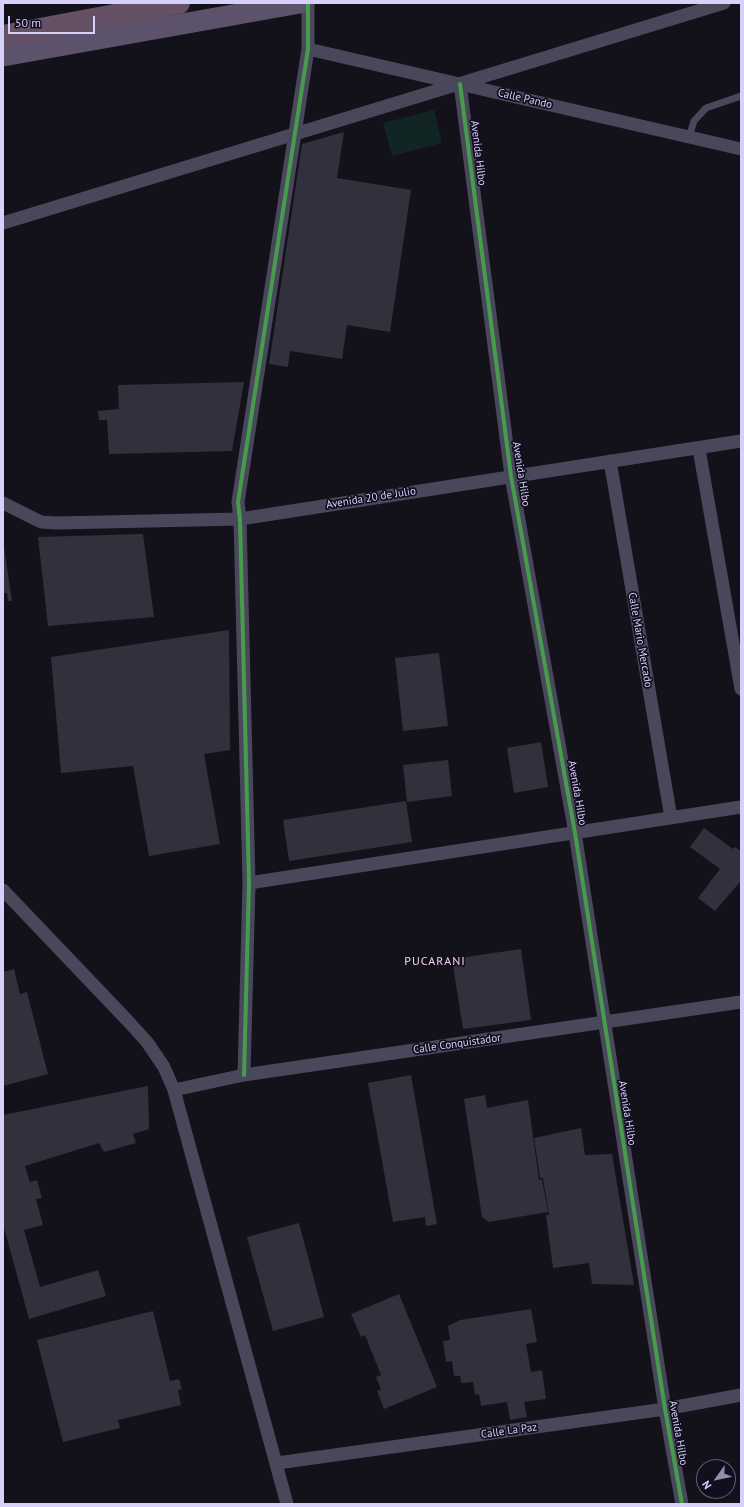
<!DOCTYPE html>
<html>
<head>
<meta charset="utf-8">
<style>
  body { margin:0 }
  #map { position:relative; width:744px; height:1507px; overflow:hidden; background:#13121a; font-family:"PT Sans",sans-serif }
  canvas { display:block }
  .frame { position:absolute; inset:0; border:4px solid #d6d0fa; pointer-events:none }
  .north { position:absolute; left:696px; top:1459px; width:40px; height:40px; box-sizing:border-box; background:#110e1e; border:1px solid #605c76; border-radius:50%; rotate:237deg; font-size:11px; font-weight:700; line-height:16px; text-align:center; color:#d6d0fa }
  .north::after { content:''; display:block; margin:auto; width:14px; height:18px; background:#928eac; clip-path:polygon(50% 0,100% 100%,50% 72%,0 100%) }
  .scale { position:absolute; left:8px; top:16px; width:87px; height:18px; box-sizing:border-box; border:2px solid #d6d0fa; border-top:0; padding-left:5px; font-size:12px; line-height:14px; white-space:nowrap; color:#d6d0fa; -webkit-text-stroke:3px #110e1e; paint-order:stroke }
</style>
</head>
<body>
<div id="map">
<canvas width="744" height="1507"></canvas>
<div class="frame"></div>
<div class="north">N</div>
<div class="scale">50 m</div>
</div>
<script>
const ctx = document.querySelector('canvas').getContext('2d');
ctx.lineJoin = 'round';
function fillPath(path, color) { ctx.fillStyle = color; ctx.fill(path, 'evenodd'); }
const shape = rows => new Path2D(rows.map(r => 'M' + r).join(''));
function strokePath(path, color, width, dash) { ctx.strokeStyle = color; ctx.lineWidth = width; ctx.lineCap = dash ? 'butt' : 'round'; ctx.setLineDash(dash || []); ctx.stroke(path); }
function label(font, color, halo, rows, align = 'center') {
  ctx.font = font + ' "PT Sans",sans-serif'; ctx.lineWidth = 3.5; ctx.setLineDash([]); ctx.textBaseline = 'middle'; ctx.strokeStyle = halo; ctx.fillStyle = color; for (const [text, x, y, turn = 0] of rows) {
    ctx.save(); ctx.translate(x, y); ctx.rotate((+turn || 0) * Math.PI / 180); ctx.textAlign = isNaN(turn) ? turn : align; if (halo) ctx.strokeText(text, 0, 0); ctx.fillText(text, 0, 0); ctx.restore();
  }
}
fillPath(shape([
  [434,110,442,143,392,156,383,123]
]), '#122525');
fillPath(shape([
  [344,132,337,178,411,190,390,332,347,325,342,359,290,351,288,367,269,364,302,144],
  [244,382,232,451,109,454,107,420,99,420,98,411,119,409,118,385],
  [143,534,154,617,48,626,38,537],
  [4,547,12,601,8,601,7,593,3,593],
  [229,630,230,750,204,754,220,844,149,856,133,766,61,773,51,657],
  [439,653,448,726,403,731,395,658],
  [541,742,548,787,514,793,507,748],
  [448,760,452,796,407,802,403,765],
  [406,801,412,842,289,861,283,820],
  [704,828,733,849,735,847,741,851,741,883,740,882,715,911,698,898,720,869,690,847],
  [521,949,531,1020,463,1029,452,959],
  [14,969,20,994,27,992,48,1074,3,1086,3,972],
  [411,1075,437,1224,426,1226,425,1217,393,1222,368,1083],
  [148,1086,149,1129,133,1134,136,1143,104,1152,99,1143,25,1166,30,1182,37,1180,42,1198,36,1199,43,1225,24,1230,40,1287,98,1270,106,1296,29,1319,3,1224,3,1115],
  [485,1095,487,1108,528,1100,539,1180,542,1179,548,1212,489,1222,482,1217,464,1099],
  [581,1128,585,1155,612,1154,634,1285,592,1284,589,1263,553,1268,546,1215,549,1215,543,1178,540,1178,534,1138],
  [299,1223,324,1317,273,1331,247,1237],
  [399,1294,437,1387,384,1409,377,1391,381,1390,376,1377,381,1375,365,1335,361,1337,351,1314],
  [531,1309,537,1342,526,1344,531,1372,542,1370,546,1399,524,1402,527,1417,510,1420,507,1402,481,1406,479,1394,475,1395,473,1382,461,1383,460,1376,454,1376,452,1361,446,1362,443,1341,450,1340,448,1326,460,1320],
  [153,1311,170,1381,179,1379,182,1389,178,1390,181,1405,118,1420,120,1428,63,1442,37,1340]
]), '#32303c');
strokePath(shape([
  [689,137,694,121,706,108,741,96]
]), '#49485b', 7);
strokePath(shape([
  [308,49,741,149],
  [460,84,511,476,575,833,665,1409,682,1504],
  [3,223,724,3],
  [699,449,741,689],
  [610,461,671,818],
  [3,503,41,522,57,523,240,519,741,441],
  [249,883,741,807],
  [3,890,127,1020,147,1042,164,1067,174,1090,287,1504],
  [244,1075,249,883,240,519,238,502,308,49,308,3],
  [174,1090,244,1075,741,1002],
  [277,1463,665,1409,741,1395]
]), '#49485b', 13);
strokePath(shape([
  [3,56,300,3]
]), '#5c526c', 21);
strokePath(shape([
  [3,36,179,3]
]), '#655166', 22);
strokePath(shape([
  [460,84,511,476,575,833,665,1409,682,1504],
  [244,1075,249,883,240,519,238,502,308,49,308,3]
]), '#469c4c', 4);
label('11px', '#d6d0fa', '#110e1e', [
  ["Calle Pando",525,99,13],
  ["Avenida Hilbo",478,153,83],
  ["Avenida Hilbo",521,474,81],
  ["Avenida 20 de Julio",371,498,-9],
  ["Calle Mario Mercado",640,640,80],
  ["Avenida Hilbo",577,793,80],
  ["Calle Conquistador",457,1044,-8],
  ["Avenida Hilbo",627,1113,81],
  ["Calle La Paz",509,1431,-8],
  ["Avenida Hilbo",678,1433,80]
]);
ctx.letterSpacing = '1px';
label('12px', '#fbd2eb', '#110e1e', [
  ["PUCARANI",435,962]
]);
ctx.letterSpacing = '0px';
</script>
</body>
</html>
